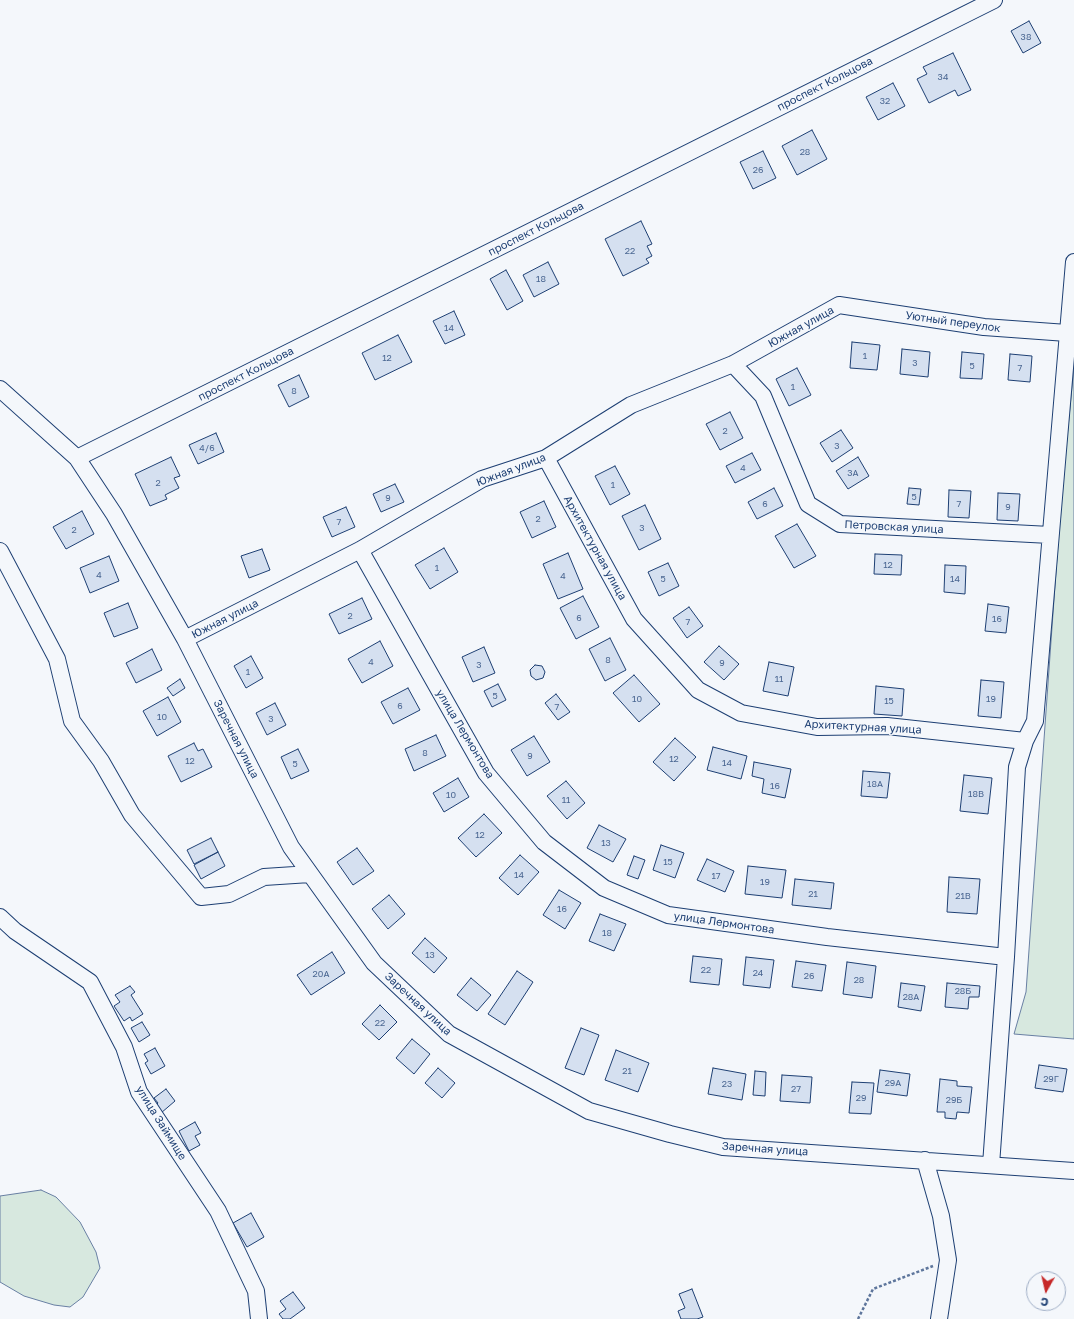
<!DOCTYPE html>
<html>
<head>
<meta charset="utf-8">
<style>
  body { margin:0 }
  #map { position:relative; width:1074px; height:1319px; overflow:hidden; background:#f4f7fb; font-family:"Golos Text",sans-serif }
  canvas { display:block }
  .north { position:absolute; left:1026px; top:1271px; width:40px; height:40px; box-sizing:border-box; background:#f4f7fb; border:1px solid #9eadc5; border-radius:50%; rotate:188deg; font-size:11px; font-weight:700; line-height:16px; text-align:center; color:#1d3f73 }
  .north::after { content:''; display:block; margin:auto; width:14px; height:18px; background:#c62828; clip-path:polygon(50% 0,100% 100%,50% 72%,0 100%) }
</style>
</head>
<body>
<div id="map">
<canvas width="1074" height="1319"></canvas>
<div class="north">С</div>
</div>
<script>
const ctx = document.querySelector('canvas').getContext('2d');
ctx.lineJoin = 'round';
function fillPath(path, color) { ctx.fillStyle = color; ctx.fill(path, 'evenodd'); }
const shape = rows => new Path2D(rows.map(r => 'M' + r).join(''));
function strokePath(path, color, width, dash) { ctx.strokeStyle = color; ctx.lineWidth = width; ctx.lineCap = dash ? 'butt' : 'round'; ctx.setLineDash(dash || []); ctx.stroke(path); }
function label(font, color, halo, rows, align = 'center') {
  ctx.font = font + ' "Golos Text",sans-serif'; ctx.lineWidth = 3; ctx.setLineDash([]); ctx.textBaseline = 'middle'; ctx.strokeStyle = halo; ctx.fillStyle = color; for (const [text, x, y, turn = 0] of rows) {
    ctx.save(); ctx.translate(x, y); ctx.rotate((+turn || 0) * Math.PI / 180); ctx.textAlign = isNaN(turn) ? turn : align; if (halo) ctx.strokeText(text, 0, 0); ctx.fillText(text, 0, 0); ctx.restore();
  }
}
const green = shape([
  [1074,367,1074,1039,1014,1034,1026,992,1062,487,1074,367],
  [41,1190,56,1197,80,1222,96,1252,100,1268,83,1297,70,1307,54,1305,24,1296,0,1282,0,1196,41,1190]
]);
fillPath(green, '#d7e8df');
strokePath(green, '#687fa3', 1);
const building = shape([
  [1029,21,1041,43,1023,53,1011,31,1029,21],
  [953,53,971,90,958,96,955,90,929,103,917,79,927,74,923,67,953,53],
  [893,83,905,106,878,120,866,97,893,83],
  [812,130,827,159,797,175,782,146,812,130],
  [763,151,776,178,753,189,740,162,763,151],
  [641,221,652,244,647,246,652,256,646,259,649,263,623,276,605,239,641,221],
  [548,262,559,284,534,297,523,275,548,262],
  [506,270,523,301,507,310,490,279,506,270],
  [454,311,465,335,445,344,433,321,454,311],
  [398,335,412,362,375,380,362,353,398,335],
  [852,342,880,345,877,370,850,368,852,342],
  [902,349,930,352,928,377,900,374,902,349],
  [962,352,984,354,982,379,960,378,962,352],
  [1010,354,1032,356,1030,382,1008,380,1010,354],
  [797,368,811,395,789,406,776,379,797,368],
  [299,375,309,397,289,407,278,385,299,375],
  [730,412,743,438,720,450,706,424,730,412],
  [841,430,853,448,832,462,820,443,841,430],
  [216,433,224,452,198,464,189,445,216,433],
  [752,453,761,470,735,483,726,466,752,453],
  [171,457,180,476,174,478,179,488,165,495,167,499,150,506,135,474,171,457],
  [858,457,869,476,848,489,836,471,858,457],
  [615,466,630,494,610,505,595,476,615,466],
  [395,484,404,502,381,512,373,494,395,484],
  [774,488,783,506,757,519,748,502,774,488],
  [909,488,921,489,919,505,907,504,909,488],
  [949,490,971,491,969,518,948,517,949,490],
  [998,493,1020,494,1018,521,997,520,998,493],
  [544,501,556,527,532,538,520,512,544,501],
  [645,505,661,539,639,550,622,516,645,505],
  [346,507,355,527,332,537,323,517,346,507],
  [82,511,94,534,66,549,53,527,82,511],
  [797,524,816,556,794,568,775,536,797,524],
  [444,548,458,572,430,589,415,565,444,548],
  [262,549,270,570,249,578,241,556,262,549],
  [568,553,583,589,558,599,543,564,568,553],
  [875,554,902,555,901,575,874,574,875,554],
  [109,556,119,581,90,593,80,568,109,556],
  [668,563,679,586,659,596,648,572,668,563],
  [945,565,966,566,965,594,944,592,945,565],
  [583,596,599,627,576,639,560,608,583,596],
  [362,598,372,619,339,634,329,614,362,598],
  [128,603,138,628,114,637,104,613,128,603],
  [988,604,1009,607,1006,633,985,631,988,604],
  [689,607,703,626,687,638,673,618,689,607],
  [610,638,626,670,605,681,589,649,610,638],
  [380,641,393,666,362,683,348,659,380,641],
  [719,646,739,664,724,680,704,662,719,646],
  [484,647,495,673,473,682,462,657,484,647],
  [152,649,162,670,136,683,126,663,152,649],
  [251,656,263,678,246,688,234,666,251,656],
  [769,662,794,667,788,696,763,691,769,662],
  [535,665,542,666,545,672,543,678,536,680,531,676,530,670,535,665],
  [634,675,660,704,639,722,613,693,634,675],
  [180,679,185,688,173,696,167,688,180,679],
  [981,680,1004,682,1001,718,978,716,981,680],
  [498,684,506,700,492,707,484,691,498,684],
  [876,686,904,689,902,716,874,714,876,686],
  [408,688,420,710,393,724,381,702,408,688],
  [556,694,570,712,558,720,545,703,556,694],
  [168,697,181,722,157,736,143,711,168,697],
  [275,703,286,725,267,735,256,713,275,703],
  [436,735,446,756,414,771,405,749,436,735],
  [534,736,550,762,527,776,511,750,534,736],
  [675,738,696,757,674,781,653,762,675,738],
  [194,743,198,751,203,749,212,767,181,782,168,756,194,743],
  [713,747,747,756,741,779,707,770,713,747],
  [298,749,309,771,291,779,281,757,298,749],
  [754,762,791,769,785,798,762,793,764,779,752,776,754,762],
  [863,771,890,773,887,798,861,796,863,771],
  [964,775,992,778,988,814,960,811,964,775],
  [458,778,469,797,444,812,433,793,458,778],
  [566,781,585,803,567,819,547,796,566,781],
  [484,814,502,833,476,857,458,838,484,814],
  [599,825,626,839,613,862,587,848,599,825],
  [211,838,218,852,194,864,187,850,211,838],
  [661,845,684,853,675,878,653,870,661,845],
  [357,848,374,871,353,885,337,862,357,848],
  [218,852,225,866,201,879,194,865,218,852],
  [520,855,539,872,518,895,499,878,520,855],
  [634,856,645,860,638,879,627,875,634,856],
  [707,859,734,871,725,892,697,880,707,859],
  [748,866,786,870,782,898,745,894,748,866],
  [949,877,980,879,977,914,947,912,949,877],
  [795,879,834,883,831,909,792,905,795,879],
  [559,890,581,903,565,929,543,915,559,890],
  [389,895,405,914,388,929,372,909,389,895],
  [600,914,626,924,614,951,589,941,600,914],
  [425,938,447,958,434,973,412,953,425,938],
  [332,952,345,973,311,995,297,975,332,952],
  [693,956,722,959,719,985,690,982,693,956],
  [746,957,774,960,770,988,743,985,746,957],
  [796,961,826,965,822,991,792,987,796,961],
  [847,962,876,966,872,998,843,994,847,962],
  [517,971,533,982,505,1025,488,1014,517,971],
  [471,978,491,995,477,1011,457,995,471,978],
  [901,983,925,986,921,1011,898,1007,901,983],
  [947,983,980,986,979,997,969,997,968,1009,945,1007,947,983],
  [130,986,135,992,131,995,143,1014,132,1021,130,1017,124,1021,114,1006,120,1002,115,995,130,986],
  [380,1005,397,1022,379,1040,362,1024,380,1005],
  [142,1022,150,1035,139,1042,131,1028,142,1022],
  [581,1028,599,1035,584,1075,565,1068,581,1028],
  [412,1039,430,1054,414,1074,396,1058,412,1039],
  [155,1048,165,1066,151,1074,145,1063,148,1061,144,1054,155,1048],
  [616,1050,649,1063,638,1092,605,1080,616,1050],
  [1039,1065,1067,1069,1063,1092,1035,1088,1039,1065],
  [438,1068,455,1083,442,1098,425,1083,438,1068],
  [713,1068,746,1074,742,1100,708,1094,713,1068],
  [880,1070,910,1074,907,1096,877,1092,880,1070],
  [755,1071,766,1072,765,1096,753,1095,755,1071],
  [782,1075,812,1077,810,1103,780,1101,782,1075],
  [940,1079,957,1081,957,1086,972,1087,969,1113,957,1112,956,1119,945,1118,945,1112,937,1112,940,1079],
  [852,1082,874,1083,871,1114,849,1113,852,1082],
  [166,1089,175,1101,161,1113,155,1106,158,1103,154,1098,166,1089],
  [195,1122,201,1133,195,1136,200,1145,189,1151,179,1131,195,1122],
  [251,1213,264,1237,247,1247,233,1223,251,1213],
  [692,1289,703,1317,697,1319,681,1319,678,1311,685,1308,679,1294,692,1289],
  [293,1292,305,1308,290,1319,283,1319,279,1314,286,1309,280,1301,293,1292]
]);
fillPath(building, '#d5e0f0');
strokePath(building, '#1d3f73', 1);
const minor = shape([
  [733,364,763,396,808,504,840,524,1050,535],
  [0,389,77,458,114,514,185,639,291,847,374,963,449,1034,589,1111,670,1134,723,1147,1074,1171],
  [77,458,994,0],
  [546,458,634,619,698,690,741,713,817,727,887,726,1025,741],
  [360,550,486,773,544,842,604,888,668,915,827,937,1006,957],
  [0,551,57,659,72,721,101,761,132,815,201,897,229,894,264,877,310,874],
  [185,639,360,550,482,479,546,458,631,405,733,364,839,305,984,327,1067,333],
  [0,917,15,931,90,982,124,1047,139,1092,218,1211,256,1291,259,1319],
  [925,1160,941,1216,948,1260,939,1319],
  [991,1165,1006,957,1017,767,1025,741,1035,721,1074,262]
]);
strokePath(minor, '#1d3f73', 18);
strokePath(shape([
  [858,1319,873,1289,933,1266]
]), '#5e769c', 2.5, [3, 2]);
strokePath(minor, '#f4f7fb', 16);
label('9px', '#4b6792', null, [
  ["38",1026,37],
  ["34",943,77],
  ["32",885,101],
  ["28",805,152],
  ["26",758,170],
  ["22",630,251],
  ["18",541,279],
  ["14",449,328],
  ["1",865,356],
  ["12",387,358],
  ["3",915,363],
  ["5",972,366],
  ["7",1020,368],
  ["1",793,387],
  ["8",294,391],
  ["2",725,431],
  ["3",837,446],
  ["4/6",207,448],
  ["4",743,468],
  ["3А",853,473],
  ["2",158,483],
  ["1",613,485],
  ["5",914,497],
  ["9",388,498],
  ["6",765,504],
  ["7",959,504],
  ["9",1008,507],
  ["2",538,519],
  ["7",339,522],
  ["3",642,528],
  ["2",74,530],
  ["12",888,565],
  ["1",437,568],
  ["4",99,575],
  ["4",563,576],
  ["5",663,579],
  ["14",955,579],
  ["2",350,616],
  ["6",579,618],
  ["16",997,619],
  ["7",688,622],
  ["8",608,660],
  ["4",371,662],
  ["9",722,663],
  ["3",479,665],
  ["1",248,672],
  ["11",779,679],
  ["5",495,696],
  ["10",637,699],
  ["19",991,699],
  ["15",889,701],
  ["6",400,706],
  ["7",557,707],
  ["10",162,717],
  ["3",271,719],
  ["8",425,753],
  ["9",530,756],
  ["12",674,759],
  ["12",190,761],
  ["14",727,763],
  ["5",295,764],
  ["18А",875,784],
  ["16",775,786],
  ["18В",976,794],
  ["10",451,795],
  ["11",566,800],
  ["12",480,835],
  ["13",606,843],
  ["15",668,862],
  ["14",519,875],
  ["17",716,876],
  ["19",765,882],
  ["21",813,894],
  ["21В",963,896],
  ["16",562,909],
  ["18",607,933],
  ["13",430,955],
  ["22",706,970],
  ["24",758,973],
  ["20А",321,974],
  ["26",809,976],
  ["28",859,980],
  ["28Б",963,991],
  ["28А",911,997],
  ["22",380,1023],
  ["21",627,1071],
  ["29Г",1051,1079],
  ["29А",893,1083],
  ["23",727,1084],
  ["27",796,1089],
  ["29",861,1098],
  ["29Б",954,1100]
]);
label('11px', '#1d3f73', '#f4f7fb', [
  ["проспект Кольцова",825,84,-27],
  ["проспект Кольцова",536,229,-27],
  ["Уютный переулок",953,322,8],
  ["Южная улица",801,327,-29],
  ["проспект Кольцова",246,374,-27],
  ["Южная улица",511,470,-21],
  ["Петровская улица",894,527,3],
  ["Архитектурная улица",595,548,61],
  ["Южная улица",225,619,-27],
  ["Архитектурная улица",863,727,3],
  ["улица Лермонтова",465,734,59],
  ["Заречная улица",236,739,63],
  ["улица Лермонтова",724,923,8],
  ["Заречная улица",418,1004,43],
  ["улица Займище",161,1123,58],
  ["Заречная улица",765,1149,4]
]);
</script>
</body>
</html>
